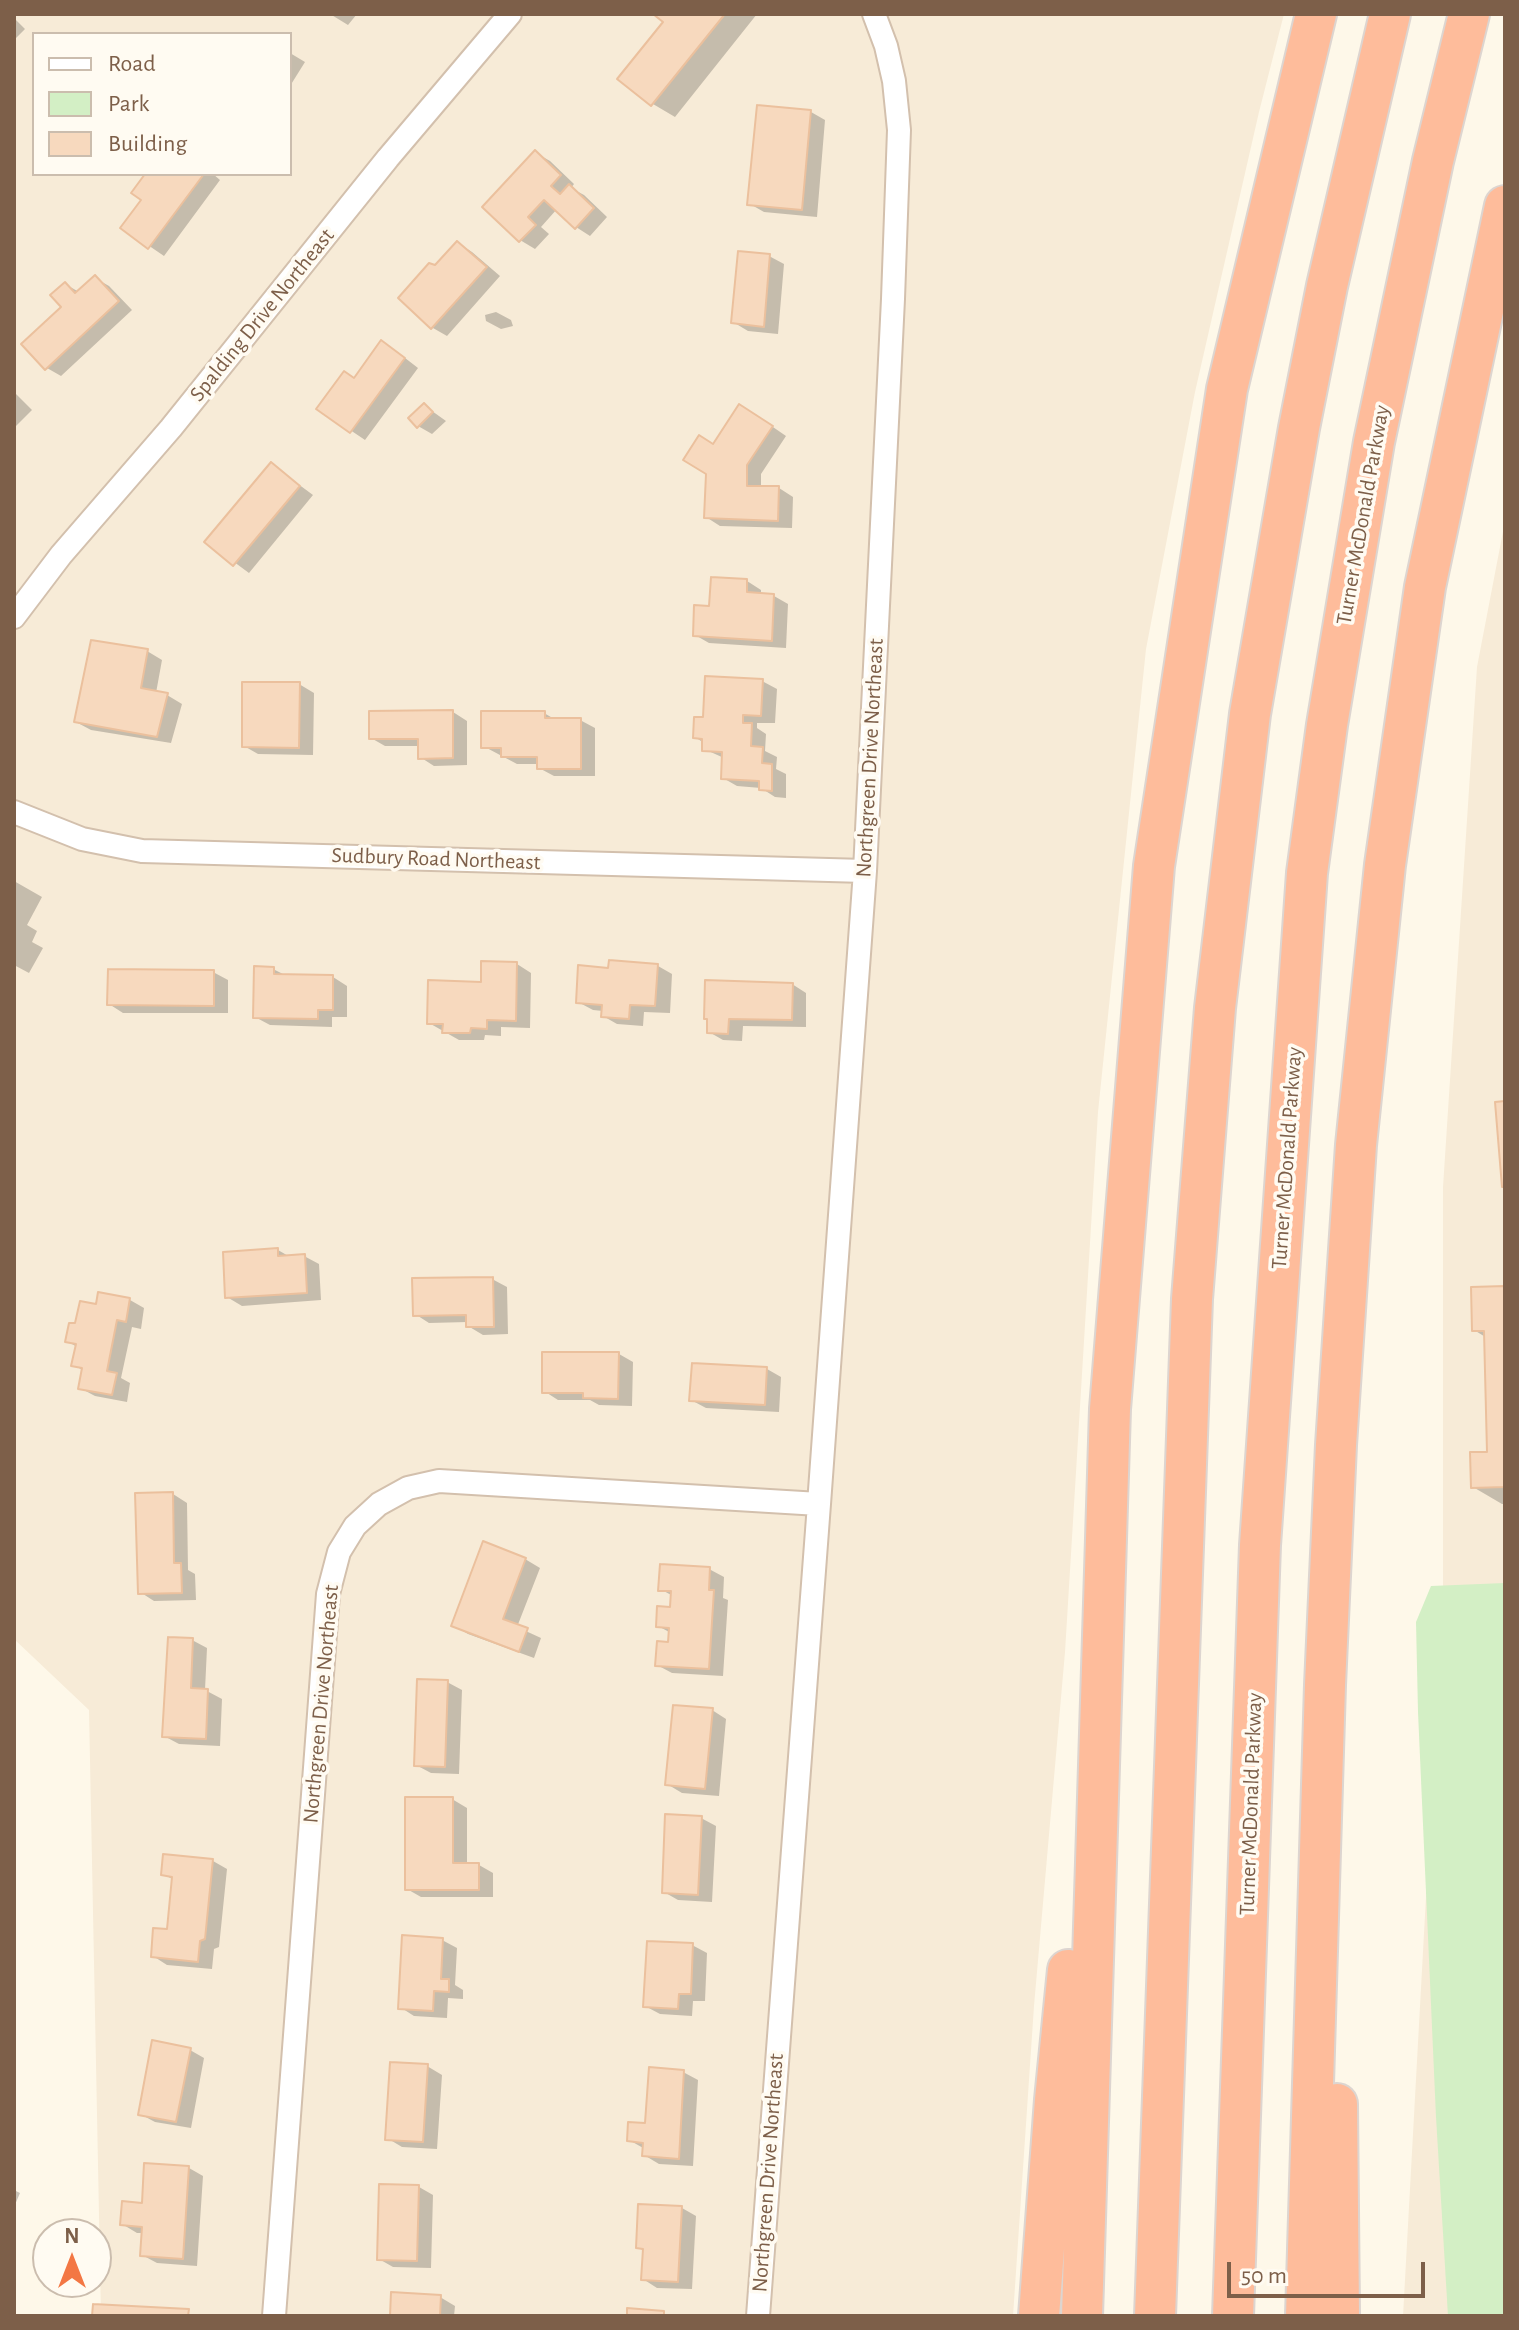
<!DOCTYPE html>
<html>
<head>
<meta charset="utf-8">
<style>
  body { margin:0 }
  #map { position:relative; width:1519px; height:2330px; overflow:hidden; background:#fef8e9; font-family:"Alegreya Sans",sans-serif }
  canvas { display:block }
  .frame { position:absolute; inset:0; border:16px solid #7d5f49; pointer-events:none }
  .legend { position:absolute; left:32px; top:32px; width:260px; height:144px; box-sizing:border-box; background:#fffbf2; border:2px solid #cbbdae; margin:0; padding:10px 14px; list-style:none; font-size:24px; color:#7d5f49 }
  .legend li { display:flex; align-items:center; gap:16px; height:40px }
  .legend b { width:40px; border:2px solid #cbbdae }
  .north { position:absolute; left:32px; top:2218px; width:80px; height:80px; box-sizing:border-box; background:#fffbf2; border:2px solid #cbbdae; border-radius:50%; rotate:0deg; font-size:22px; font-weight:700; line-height:32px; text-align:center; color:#7d5f49 }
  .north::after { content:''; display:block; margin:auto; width:28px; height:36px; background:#f37744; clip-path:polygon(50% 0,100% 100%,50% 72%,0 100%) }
  .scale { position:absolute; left:1227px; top:2262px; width:198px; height:36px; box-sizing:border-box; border:4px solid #7d5f49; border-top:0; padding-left:10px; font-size:24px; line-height:28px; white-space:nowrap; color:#7d5f49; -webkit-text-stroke:6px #fffbf2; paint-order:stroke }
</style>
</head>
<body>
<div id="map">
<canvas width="1519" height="2330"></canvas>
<div class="frame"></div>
<ul class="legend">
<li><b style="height:10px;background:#fff"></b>Road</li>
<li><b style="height:22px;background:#d3efc5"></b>Park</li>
<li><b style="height:22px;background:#f7d9be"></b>Building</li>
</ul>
<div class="north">N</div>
<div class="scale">50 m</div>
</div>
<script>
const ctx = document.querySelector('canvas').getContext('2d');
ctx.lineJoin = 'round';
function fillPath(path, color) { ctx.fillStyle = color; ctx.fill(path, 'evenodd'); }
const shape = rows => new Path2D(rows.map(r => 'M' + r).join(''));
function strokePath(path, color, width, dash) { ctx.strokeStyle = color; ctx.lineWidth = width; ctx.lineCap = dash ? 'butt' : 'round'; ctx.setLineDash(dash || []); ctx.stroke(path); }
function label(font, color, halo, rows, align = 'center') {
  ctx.font = font + ' "Alegreya Sans",sans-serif'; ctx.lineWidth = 7; ctx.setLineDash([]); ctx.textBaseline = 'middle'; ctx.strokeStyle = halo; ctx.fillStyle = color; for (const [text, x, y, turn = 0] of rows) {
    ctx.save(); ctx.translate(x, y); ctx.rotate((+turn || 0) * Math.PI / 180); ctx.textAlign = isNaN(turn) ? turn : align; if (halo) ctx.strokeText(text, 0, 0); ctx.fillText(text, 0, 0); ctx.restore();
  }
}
fillPath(shape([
  [14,14,1284,14,1259,112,1195,392,1146,649,1098,1112,1065,1652,1034,2006,1013,2316,101,2316,89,1710,14,1639],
  [34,34,290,34,290,174,34,174],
  [1505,521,1505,2316,1403,2316,1443,1587,1443,1187,1477,667]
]), '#f7ebd7');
fillPath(shape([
  [1505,1583,1505,2316,1448,2316,1436,2117,1418,1712,1416,1622,1431,1586]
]), '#d3efc5');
fillPath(shape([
  [330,14,357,14,348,25],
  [657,14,757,14,675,117,653,104,620,79,666,21],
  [14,18,25,29,14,40],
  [290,53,305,62,290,86],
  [811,112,825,120,817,217,764,212,750,204],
  [536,153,550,161,574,184,571,188,584,195,607,217,590,236,576,227,557,209,541,227,549,234,535,249,520,240],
  [147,174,213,174,220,180,164,256,123,228,143,200],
  [458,243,472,252,500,276,447,336,433,328,400,298],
  [769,256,784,264,778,334,748,331,733,322],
  [95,278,109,286,132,310,61,376,47,368,64,307,65,284,79,292],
  [496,312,511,320,513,326,501,329,486,321,485,315],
  [396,351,418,368,365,440,319,409],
  [14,392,32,410,14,428],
  [425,406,446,421,432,434,418,426],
  [754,414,786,436,761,474,761,488,779,488,793,497,792,528,720,526,706,517,714,446],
  [271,464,313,495,249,573,207,542],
  [747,581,761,590,761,595,774,596,788,604,786,648,709,643,695,635,711,608],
  [147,651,162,660,156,693,167,695,182,704,171,743,91,730,76,722],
  [762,681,777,689,775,723,757,723,757,728,766,734,765,751,777,757,776,769,786,774,786,798,775,797,761,788,737,786,723,778,724,758,704,749,704,743,695,737,705,719],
  [299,684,314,693,313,755,258,754,244,746],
  [453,712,467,721,467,765,434,766,420,757,420,746,385,746,371,738],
  [544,713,556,720,580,720,595,728,595,776,554,776,539,768,539,764,517,764,483,746],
  [14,881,42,897,27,925,37,931,32,942,43,948,29,973,14,965],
  [517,964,531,973,530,1028,501,1027,501,1036,485,1035,484,1040,459,1040,429,1023,482,984],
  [658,966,672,974,670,1013,644,1012,643,1026,617,1024,603,1016,603,1011,593,1010,578,1002,610,970],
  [273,969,287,976,333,977,347,986,347,1017,332,1017,332,1027,270,1025,255,1017],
  [213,972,228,980,228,1013,123,1013,109,1004],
  [792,984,806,993,806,1027,743,1026,742,1041,723,1040,709,1032,709,1020],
  [278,1250,290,1257,304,1256,319,1264,321,1300,242,1306,227,1297,225,1254],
  [492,1279,507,1287,508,1334,483,1335,468,1326,468,1322,429,1323,415,1314],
  [1505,1288,1505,1504,1502,1504,1473,1487,1489,1454,1487,1338,1474,1330],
  [130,1300,144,1308,141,1329,132,1327,121,1378,130,1383,127,1402,95,1396,80,1388,84,1371,74,1365,77,1347,67,1341,77,1326,97,1307],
  [619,1354,633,1362,632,1406,599,1405,590,1400,558,1400,544,1391],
  [767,1369,781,1377,779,1412,706,1408,691,1400],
  [173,1494,187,1503,188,1570,195,1574,196,1600,154,1601,140,1592],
  [525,1559,540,1568,517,1627,541,1638,534,1658,468,1634,453,1625],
  [709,1569,724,1577,723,1598,728,1600,723,1676,672,1673,657,1665,670,1644,671,1633,658,1626,672,1609,673,1596,660,1589],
  [192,1640,207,1648,205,1690,222,1699,220,1746,179,1744,164,1736],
  [447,1682,462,1690,459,1774,431,1773,416,1765],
  [712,1710,726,1719,719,1796,682,1793,667,1784],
  [452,1799,467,1808,467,1865,479,1865,493,1873,493,1897,421,1897,407,1889],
  [701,1818,716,1826,712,1902,678,1900,664,1892],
  [213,1861,227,1869,219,1947,214,1949,212,1969,167,1965,153,1956,168,1931,174,1880,163,1874],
  [442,1940,457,1948,455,1985,463,1990,463,1999,448,1998,447,2018,414,2016,400,2007],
  [692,1945,707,1953,705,2001,693,2001,692,2016,660,2014,645,2006],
  [190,2050,204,2058,191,2128,155,2122,140,2114],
  [427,2066,442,2075,437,2149,402,2147,387,2138],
  [683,2072,698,2080,693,2166,659,2164,644,2155,645,2149,629,2140,647,2125],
  [189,2168,203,2176,197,2266,157,2263,142,2255,144,2233,137,2233,122,2224],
  [419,2187,433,2195,431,2268,393,2267,379,2259],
  [14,2190,20,2193,14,2207],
  [682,2208,696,2216,692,2289,657,2288,643,2279,644,2251,638,2247],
  [440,2297,455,2306,454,2316,392,2316]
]), '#0003');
const building = shape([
  [653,14,725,14,651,106,617,79,663,22,653,14],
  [757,105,811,110,802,210,747,205,757,105],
  [535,150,561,175,551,186,560,194,569,184,594,208,575,229,544,200,528,217,536,225,519,242,482,207,535,150],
  [145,174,204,174,148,249,120,228,141,200,131,193,145,174],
  [457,241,487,267,431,329,398,298,429,263,435,265,457,241],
  [738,251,770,254,764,327,731,323,738,251],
  [95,275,119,301,45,370,21,344,61,307,50,295,65,282,75,293,95,275],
  [381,340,405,358,350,433,316,409,344,371,354,378,381,340],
  [424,403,433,412,417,428,408,418,424,403],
  [739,404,773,426,747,465,747,486,779,486,778,521,704,518,706,474,683,460,699,435,713,444,739,404],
  [271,462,300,486,233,566,204,542,271,462],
  [711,577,747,579,747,592,774,594,772,641,693,636,694,605,709,606,711,577],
  [91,640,148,649,141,688,168,693,157,737,74,722,91,640],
  [705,676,763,679,761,716,743,715,743,723,752,723,751,746,763,747,762,763,772,764,772,791,759,790,759,781,721,779,722,752,702,751,702,739,693,738,694,717,703,717,705,676],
  [242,682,300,682,299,748,242,747,242,682],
  [453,710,453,758,418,759,418,739,369,739,369,711,453,710],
  [481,711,545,711,545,718,581,718,581,769,537,769,537,757,501,757,501,748,481,748,481,711],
  [609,960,658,964,655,1006,630,1005,629,1019,601,1017,602,1005,576,1003,578,965,608,968,609,960],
  [481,961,517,962,516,1021,487,1020,487,1029,471,1028,470,1033,442,1033,443,1024,427,1024,428,980,481,982,481,961],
  [254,966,274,967,274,974,333,975,333,1010,318,1010,318,1019,253,1018,254,966],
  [108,969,214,970,214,1006,107,1005,108,969],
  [705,980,793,983,792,1020,729,1019,728,1034,707,1033,707,1019,704,1019,705,980],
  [1505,1101,1505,1187,1502,1187,1495,1102,1505,1101],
  [278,1248,278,1256,305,1254,307,1293,225,1298,223,1252,278,1248],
  [493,1277,494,1327,466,1327,466,1315,413,1316,412,1278,493,1277],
  [1505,1286,1505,1487,1471,1488,1470,1452,1487,1452,1484,1331,1472,1331,1471,1287,1505,1286],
  [98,1292,130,1298,126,1322,117,1320,107,1371,117,1373,112,1395,78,1389,82,1368,71,1366,76,1344,65,1342,69,1323,75,1323,80,1301,96,1304,98,1292],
  [542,1352,619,1352,618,1399,583,1398,583,1393,542,1393,542,1352],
  [692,1363,767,1367,765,1405,689,1401,692,1363],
  [173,1492,174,1563,181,1563,182,1593,138,1594,135,1493,173,1492],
  [483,1541,526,1558,503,1619,528,1628,519,1652,451,1626,483,1541],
  [660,1564,710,1567,709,1590,714,1590,709,1669,655,1666,657,1641,668,1642,669,1628,656,1627,657,1606,670,1607,671,1591,658,1591,660,1564],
  [168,1637,193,1638,191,1688,208,1689,206,1739,162,1737,168,1637],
  [417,1679,448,1680,445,1767,414,1766,417,1679],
  [673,1705,713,1708,705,1789,665,1785,673,1705],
  [405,1797,453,1797,453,1863,479,1863,479,1890,405,1890,405,1797],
  [665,1814,702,1816,698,1895,662,1893,665,1814],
  [163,1854,213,1859,205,1939,200,1941,198,1962,151,1957,153,1928,167,1929,172,1877,161,1875,163,1854],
  [402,1935,443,1938,441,1979,449,1979,449,1992,434,1991,433,2011,398,2009,402,1935],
  [647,1941,693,1943,691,1994,679,1994,678,2009,643,2007,647,1941],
  [152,2040,191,2048,176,2122,138,2115,152,2040],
  [390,2062,428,2064,423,2142,385,2140,390,2062],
  [649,2067,684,2070,679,2159,642,2156,643,2143,627,2141,628,2122,645,2123,649,2067],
  [144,2163,189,2166,183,2259,140,2256,142,2227,120,2225,122,2201,142,2203,144,2163],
  [379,2184,419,2185,417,2261,377,2260,379,2184],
  [638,2204,682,2206,678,2282,641,2280,643,2249,636,2248,638,2204],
  [391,2292,441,2295,440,2316,390,2316,391,2292],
  [93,2304,189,2309,188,2316,92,2316,93,2304],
  [627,2308,664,2311,664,2316,627,2316,627,2308]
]);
fillPath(building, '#f7d9be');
strokePath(building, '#ebc09d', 2);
const street = shape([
  [14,617,61,555,171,428,388,158,510,14],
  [14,812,82,839,142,851,865,871],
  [819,1504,865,871,893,299,899,130,894,81,886,46,874,14],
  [274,2316,328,1594,339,1552,355,1526,379,1504,408,1488,439,1481,819,1504,758,2316]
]);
const highway = shape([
  [1337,2104,1339,2316],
  [1039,2316,1055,2100,1068,1970],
  [1082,2316,1110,1409,1154,866,1227,389,1316,14],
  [1155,2316,1192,1299,1215,1008,1250,714,1299,428,1327,286,1390,14],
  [1233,2316,1260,1545,1307,873,1327,725,1374,442,1433,161,1469,14],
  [1306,2316,1325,1685,1336,1445,1356,1145,1385,865,1425,587,1505,206]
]);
strokePath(street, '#d3c0ad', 26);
strokePath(highway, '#ddd5d0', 44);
strokePath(street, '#fff', 22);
strokePath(highway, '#febc9b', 40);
label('22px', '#7d5f49', '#fffbf2', [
  ["Spalding Drive Northeast",262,315,-51],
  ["Turner McDonald Parkway",1363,515,-80],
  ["Northgreen Drive Northeast",870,758,-87],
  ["Sudbury Road Northeast",436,859,2],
  ["Turner McDonald Parkway",1287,1158,-86],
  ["Northgreen Drive Northeast",321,1704,-85],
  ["Turner McDonald Parkway",1251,1804,-88],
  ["Northgreen Drive Northeast",768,2173,-86]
]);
</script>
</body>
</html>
